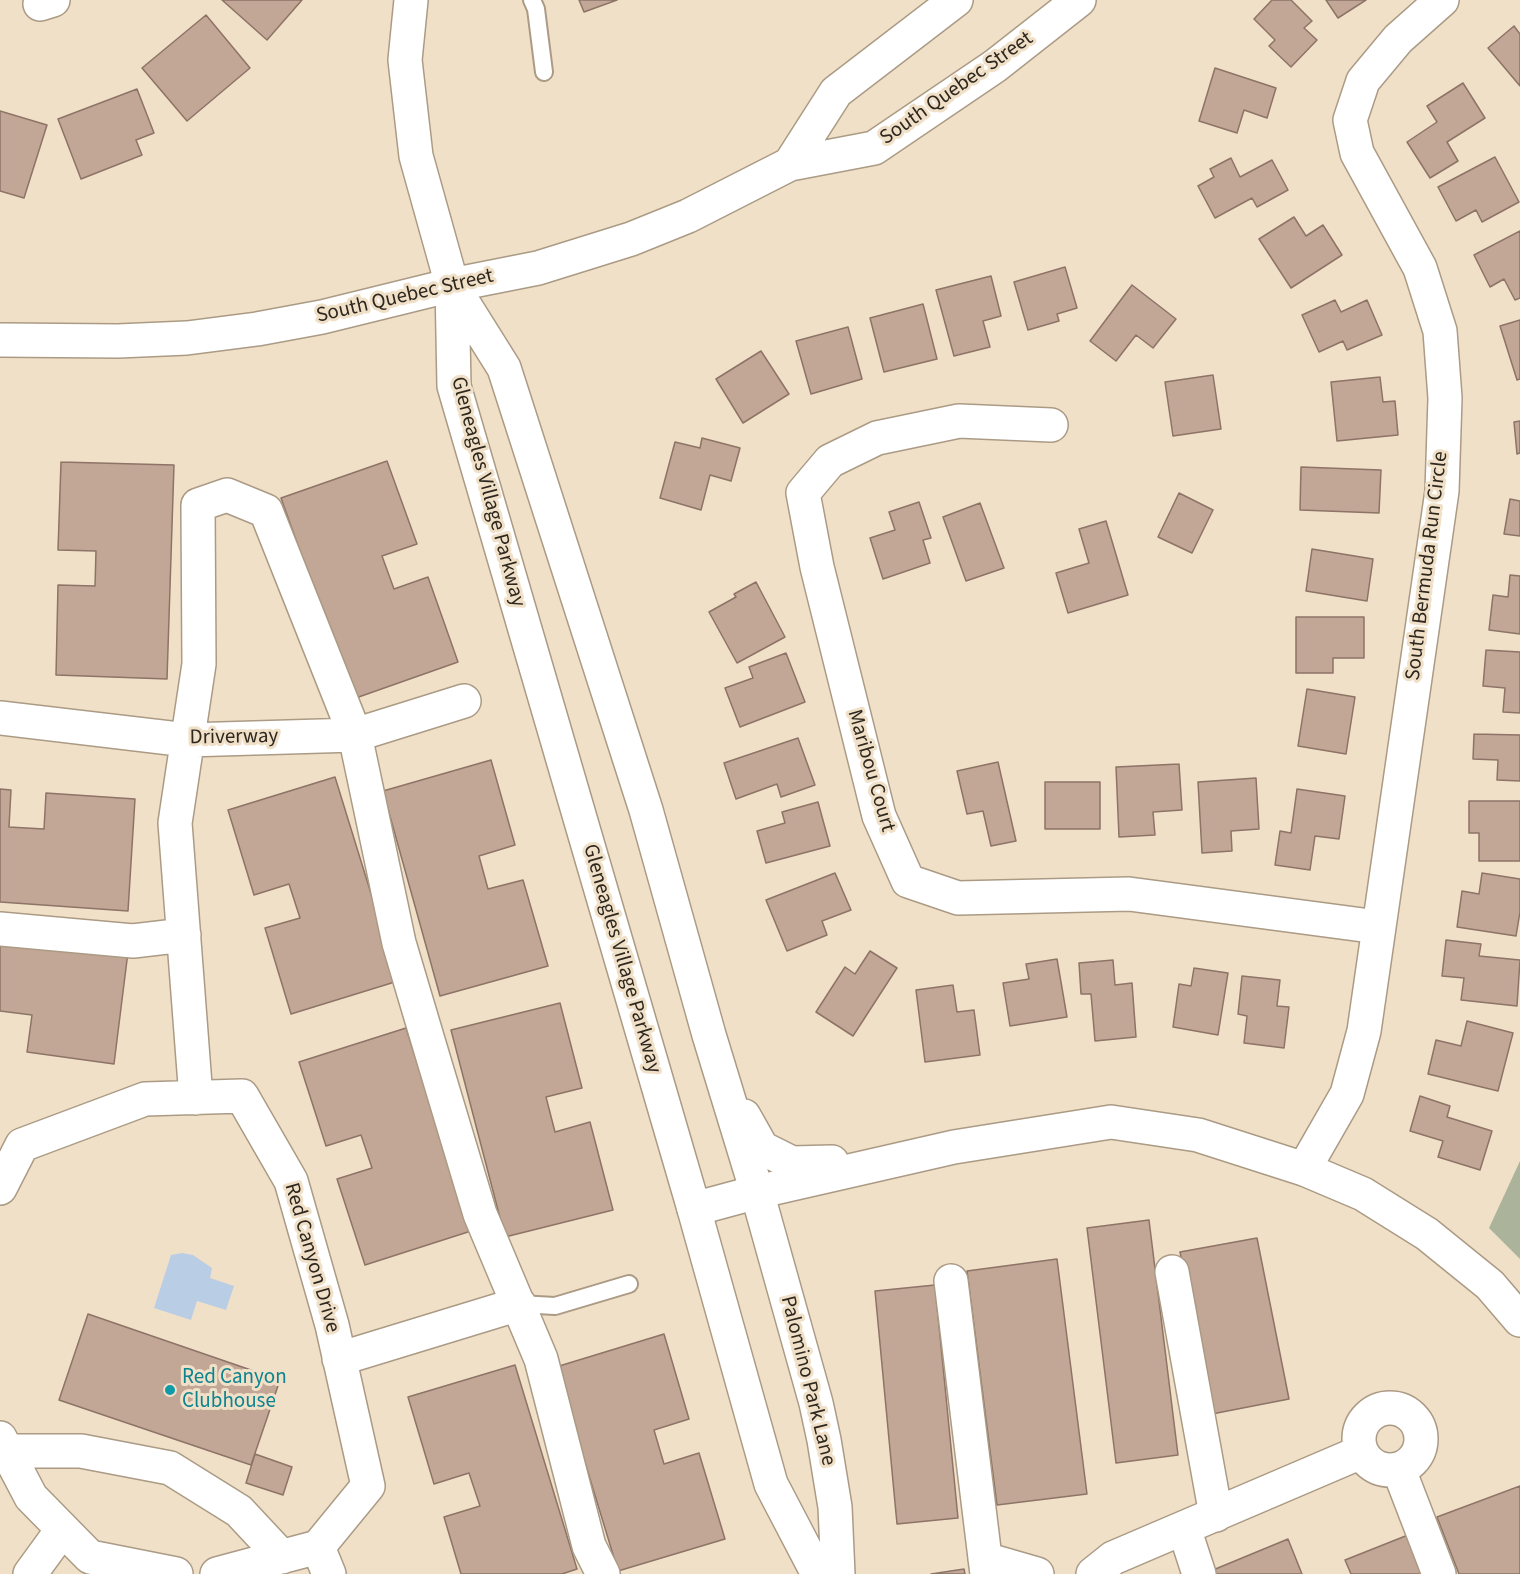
<!DOCTYPE html>
<html>
<head>
<meta charset="utf-8">
<style>
  body { margin:0 }
  canvas { display:block; background:#f1e0c8 }
</style>
</head>
<body>
<canvas width="1520" height="1574"></canvas>
<script>
const ctx = document.querySelector('canvas').getContext('2d');
ctx.lineJoin = 'round';
function fillPath(path, color) { ctx.fillStyle = color; ctx.fill(path, 'evenodd'); }
const shape = rows => new Path2D(rows.map(r => 'M' + r).join(''));
function strokePath(path, color, width, dash) { ctx.strokeStyle = color; ctx.lineWidth = width; ctx.lineCap = dash ? 'butt' : 'round'; ctx.setLineDash(dash || []); ctx.stroke(path); }
function label(font, color, halo, rows, align = 'center') {
  ctx.font = font + ' "Source Sans 3",sans-serif'; ctx.lineWidth = 6; ctx.setLineDash([]); ctx.textBaseline = 'middle'; ctx.strokeStyle = halo; ctx.fillStyle = color; for (const [text, x, y, turn = 0] of rows) {
    ctx.save(); ctx.translate(x, y); ctx.rotate((+turn || 0) * Math.PI / 180); ctx.textAlign = isNaN(turn) ? turn : align; if (halo) ctx.strokeText(text, 0, 0); ctx.fillText(text, 0, 0); ctx.restore();
  }
}
fillPath(shape([
  [1520,1161,1520,1259,1489,1228]
]), '#abb49a');
fillPath(shape([
  [182,1253,193,1255,212,1268,210,1278,234,1286,226,1310,197,1301,191,1320,154,1308,171,1255]
]), '#b9cde5');
const building = shape([
  [222,0,302,0,267,40,222,0],
  [579,0,617,0,584,12,579,0],
  [1272,0,1291,0,1312,21,1304,28,1317,40,1291,67,1269,46,1275,40,1254,19,1272,0],
  [1326,0,1366,0,1338,18,1326,0],
  [206,15,250,68,187,121,142,68,206,15],
  [1514,26,1520,34,1520,86,1488,48,1514,26],
  [1215,68,1276,88,1267,118,1244,110,1237,133,1199,121,1215,68],
  [1463,83,1485,118,1447,142,1458,161,1430,178,1407,142,1437,122,1427,106,1463,83],
  [137,89,154,133,136,140,142,155,81,179,58,119,137,89],
  [0,111,47,125,24,198,0,191,0,111],
  [1495,157,1519,202,1482,222,1476,210,1456,221,1438,187,1495,157],
  [1231,158,1240,177,1272,160,1288,190,1257,207,1252,198,1215,218,1198,186,1214,177,1210,169,1231,158],
  [1294,217,1306,236,1323,225,1342,255,1291,288,1259,239,1294,217],
  [1520,231,1520,298,1515,300,1504,279,1490,287,1474,255,1520,231],
  [1065,267,1077,308,1057,314,1059,321,1028,330,1014,282,1065,267],
  [991,276,1001,316,983,321,990,347,954,356,936,290,991,276],
  [1132,285,1176,319,1153,348,1136,335,1116,361,1090,341,1132,285],
  [1335,300,1341,312,1367,300,1382,335,1347,350,1343,341,1319,352,1302,315,1335,300],
  [923,304,937,359,884,372,870,318,923,304],
  [1520,320,1520,379,1517,380,1500,326,1520,320],
  [848,327,862,379,811,394,796,341,848,327],
  [761,351,789,394,743,423,716,379,761,351],
  [1213,375,1221,429,1173,436,1165,382,1213,375],
  [1380,377,1383,402,1395,401,1398,435,1337,441,1331,382,1380,377],
  [1520,421,1520,453,1517,454,1514,422,1520,421],
  [702,438,740,448,731,481,710,475,701,510,660,498,675,442,700,448,702,438],
  [387,461,417,544,382,556,394,589,428,577,458,662,353,699,281,498,387,461],
  [61,462,174,465,167,679,56,675,58,585,95,586,96,551,58,550,61,462],
  [1301,467,1381,470,1379,513,1300,510,1301,467],
  [1179,493,1213,510,1192,553,1158,537,1179,493],
  [1510,499,1520,501,1520,536,1504,534,1510,499],
  [919,502,931,538,923,540,930,563,883,579,870,538,895,530,889,512,919,502],
  [980,503,1004,568,966,581,943,517,980,503],
  [1106,521,1128,595,1068,613,1056,573,1089,563,1079,529,1106,521],
  [1312,549,1373,559,1367,601,1306,591,1312,549],
  [1510,575,1520,576,1520,634,1489,630,1493,595,1508,597,1510,575],
  [756,582,785,637,737,663,709,612,736,597,734,594,756,582],
  [1296,617,1364,617,1364,658,1333,658,1333,673,1296,673,1296,617],
  [1486,650,1520,652,1520,713,1503,712,1505,688,1483,686,1486,650],
  [786,653,805,702,740,727,725,688,753,678,749,667,786,653],
  [1307,689,1355,697,1346,754,1298,746,1307,689],
  [1474,734,1520,735,1520,781,1497,780,1498,760,1473,759,1474,734],
  [798,738,815,785,781,797,777,784,736,799,724,763,798,738],
  [491,760,515,845,479,856,488,889,523,880,548,966,440,996,383,791,491,760],
  [998,762,1016,841,991,846,983,811,967,814,957,771,998,762],
  [1179,764,1182,810,1153,812,1155,835,1119,837,1116,767,1179,764],
  [335,777,398,981,291,1014,265,928,300,918,289,884,254,895,228,810,335,777],
  [1256,778,1259,829,1231,831,1232,851,1202,853,1198,782,1256,778],
  [1045,782,1100,782,1100,829,1045,829,1045,782],
  [0,789,11,790,9,827,44,829,46,793,135,799,128,911,0,902,0,789],
  [1297,789,1345,796,1339,839,1315,836,1310,870,1275,865,1280,831,1291,833,1297,789],
  [1469,801,1520,801,1520,861,1479,861,1479,833,1469,833,1469,801],
  [818,802,830,846,766,863,757,831,785,823,782,812,818,802],
  [835,873,851,910,822,921,827,935,787,951,766,900,835,873],
  [1482,873,1520,879,1520,912,1516,936,1457,927,1462,891,1479,894,1482,873],
  [0,935,128,952,114,1064,27,1052,32,1015,0,1011,0,935],
  [1446,940,1481,944,1479,956,1520,960,1517,1006,1461,1000,1464,978,1442,976,1446,940],
  [870,951,897,968,853,1036,816,1012,845,967,855,974,870,951],
  [1057,959,1067,1017,1010,1026,1003,983,1029,979,1026,964,1057,959],
  [1113,960,1115,985,1132,983,1136,1037,1095,1041,1091,994,1081,994,1079,963,1113,960],
  [1194,968,1228,973,1218,1035,1173,1027,1179,984,1191,986,1194,968],
  [1242,976,1280,980,1277,1006,1289,1007,1284,1048,1244,1043,1247,1016,1238,1014,1242,976],
  [953,985,957,1012,974,1010,980,1055,925,1062,916,990,953,985],
  [560,1003,582,1088,546,1097,555,1132,590,1122,613,1210,505,1237,451,1030,560,1003],
  [1467,1021,1513,1033,1498,1091,1428,1074,1436,1040,1461,1046,1467,1021],
  [406,1028,471,1231,365,1265,337,1179,372,1168,361,1135,326,1146,299,1062,406,1028],
  [1420,1096,1450,1106,1447,1117,1492,1131,1480,1170,1438,1157,1443,1141,1410,1131,1420,1096],
  [1149,1220,1178,1455,1116,1463,1087,1228,1149,1220],
  [1257,1238,1289,1399,1212,1414,1180,1252,1257,1238],
  [1057,1259,1087,1494,997,1505,967,1271,1057,1259],
  [935,1285,958,1518,897,1524,875,1291,935,1285],
  [88,1314,280,1380,251,1465,59,1400,88,1314],
  [664,1334,689,1419,654,1430,664,1464,699,1453,725,1539,618,1571,556,1367,664,1334],
  [515,1365,577,1569,562,1574,461,1574,444,1517,480,1506,469,1473,434,1484,408,1397,515,1365],
  [255,1454,292,1467,283,1495,246,1483,255,1454],
  [1520,1486,1520,1574,1459,1574,1437,1517,1520,1486],
  [1408,1535,1423,1574,1351,1574,1345,1560,1408,1535],
  [1288,1539,1302,1574,1214,1574,1213,1570,1288,1539],
  [964,1569,965,1574,931,1574,964,1569]
]);
fillPath(building, '#c2a696');
strokePath(building, '#8d7467', 1.5);
const lane = shape([
  [532,0,536,9,544,72],
  [519,1304,555,1306,629,1284]
]);
const street = shape([
  [411,0,405,60,416,156,452,285],
  [40,4,53,0],
  [1051,425,959,421,877,438,830,461,803,493,817,567,879,816,908,881,958,898,1129,894,1378,927],
  [0,718,187,740,355,735,464,701],
  [0,929,133,941,184,935],
  [196,1098,175,823,199,664,198,505,227,495,266,511,355,735,399,943,435,1064,480,1214,541,1359,589,1546,603,1574],
  [1304,1169,1347,1094,1364,1031,1442,491,1445,398,1440,331,1420,268,1357,153,1350,120,1363,81,1398,39,1442,0],
  [0,1188,22,1145,145,1099,242,1096,291,1181,332,1325,368,1486,318,1547,217,1574],
  [757,1192,816,1403,824,1440,835,1507,838,1574],
  [694,1209,771,1484,818,1574],
  [1172,1272,1216,1515],
  [951,1281,987,1574],
  [339,1359,519,1304],
  '1359 1439a31 31 0 1 1 62 0a31 31 0 1 1-62 0Z',
  [0,1438,31,1497,90,1557,176,1574],
  [7,1451,81,1451,170,1468,239,1511,282,1557],
  [1399,1470,1439,1574],
  [1184,1528,1199,1574],
  [318,1547,329,1574],
  [985,1559,1037,1574],
  [30,1574,62,1530],
  [1093,1574,1113,1558,1361,1452]
]);
const secondary = shape([
  [452,285,454,386,694,1209,757,1192,954,1147,1111,1122,1198,1135,1304,1169,1363,1194,1427,1234,1490,1285,1520,1320],
  [452,285,504,368,646,810,709,1035,757,1192],
  [744,1116,762,1148,792,1163,832,1162]
]);
const primary = shape([
  [790,164,836,92,956,0],
  [0,340,118,341,187,338,257,329,322,317,452,285,538,268,631,239,688,216,790,164,874,148,995,66,1079,0]
]);
strokePath(lane, '#ab9b85', 20);
strokePath(street, '#ab9b85', 36);
strokePath(secondary, '#ab9b85', 36);
strokePath(primary, '#ab9b85', 36);
strokePath(lane, '#fff', 16);
strokePath(street, '#fff', 33);
strokePath(secondary, '#fff', 33);
strokePath(primary, '#fff', 33);
for (const [x, y, r, color] of [
  [170,1390,6,"#0f9aa8"]
]) { const dot = new Path2D(); dot.arc(x, y, r, 0, 2 * Math.PI); ctx.fillStyle = color; ctx.fill(dot); strokePath(dot, '#f1e0c8', 2); }
label('21px', '#2d271e', '#f1e0c8', [
  ["South Quebec Street",957,89,-35],
  ["South Quebec Street",405,297,-13],
  ["Gleneagles Village Parkway",487,492,75],
  ["South Bermuda Run Circle",1428,566,-83],
  ["Driverway",234,738,-1],
  ["Maribou Court",870,771,74],
  ["Gleneagles Village Parkway",621,959,74],
  ["Red Canyon Drive",311,1258,74],
  ["Palomino Park Lane",807,1381,76]
]);
label('21px', '#0d838f', '#f1e0c8', [
  ["Red Canyon",182,1378],
  ["Clubhouse",182,1402]
], 'left');
</script>
</body>
</html>
